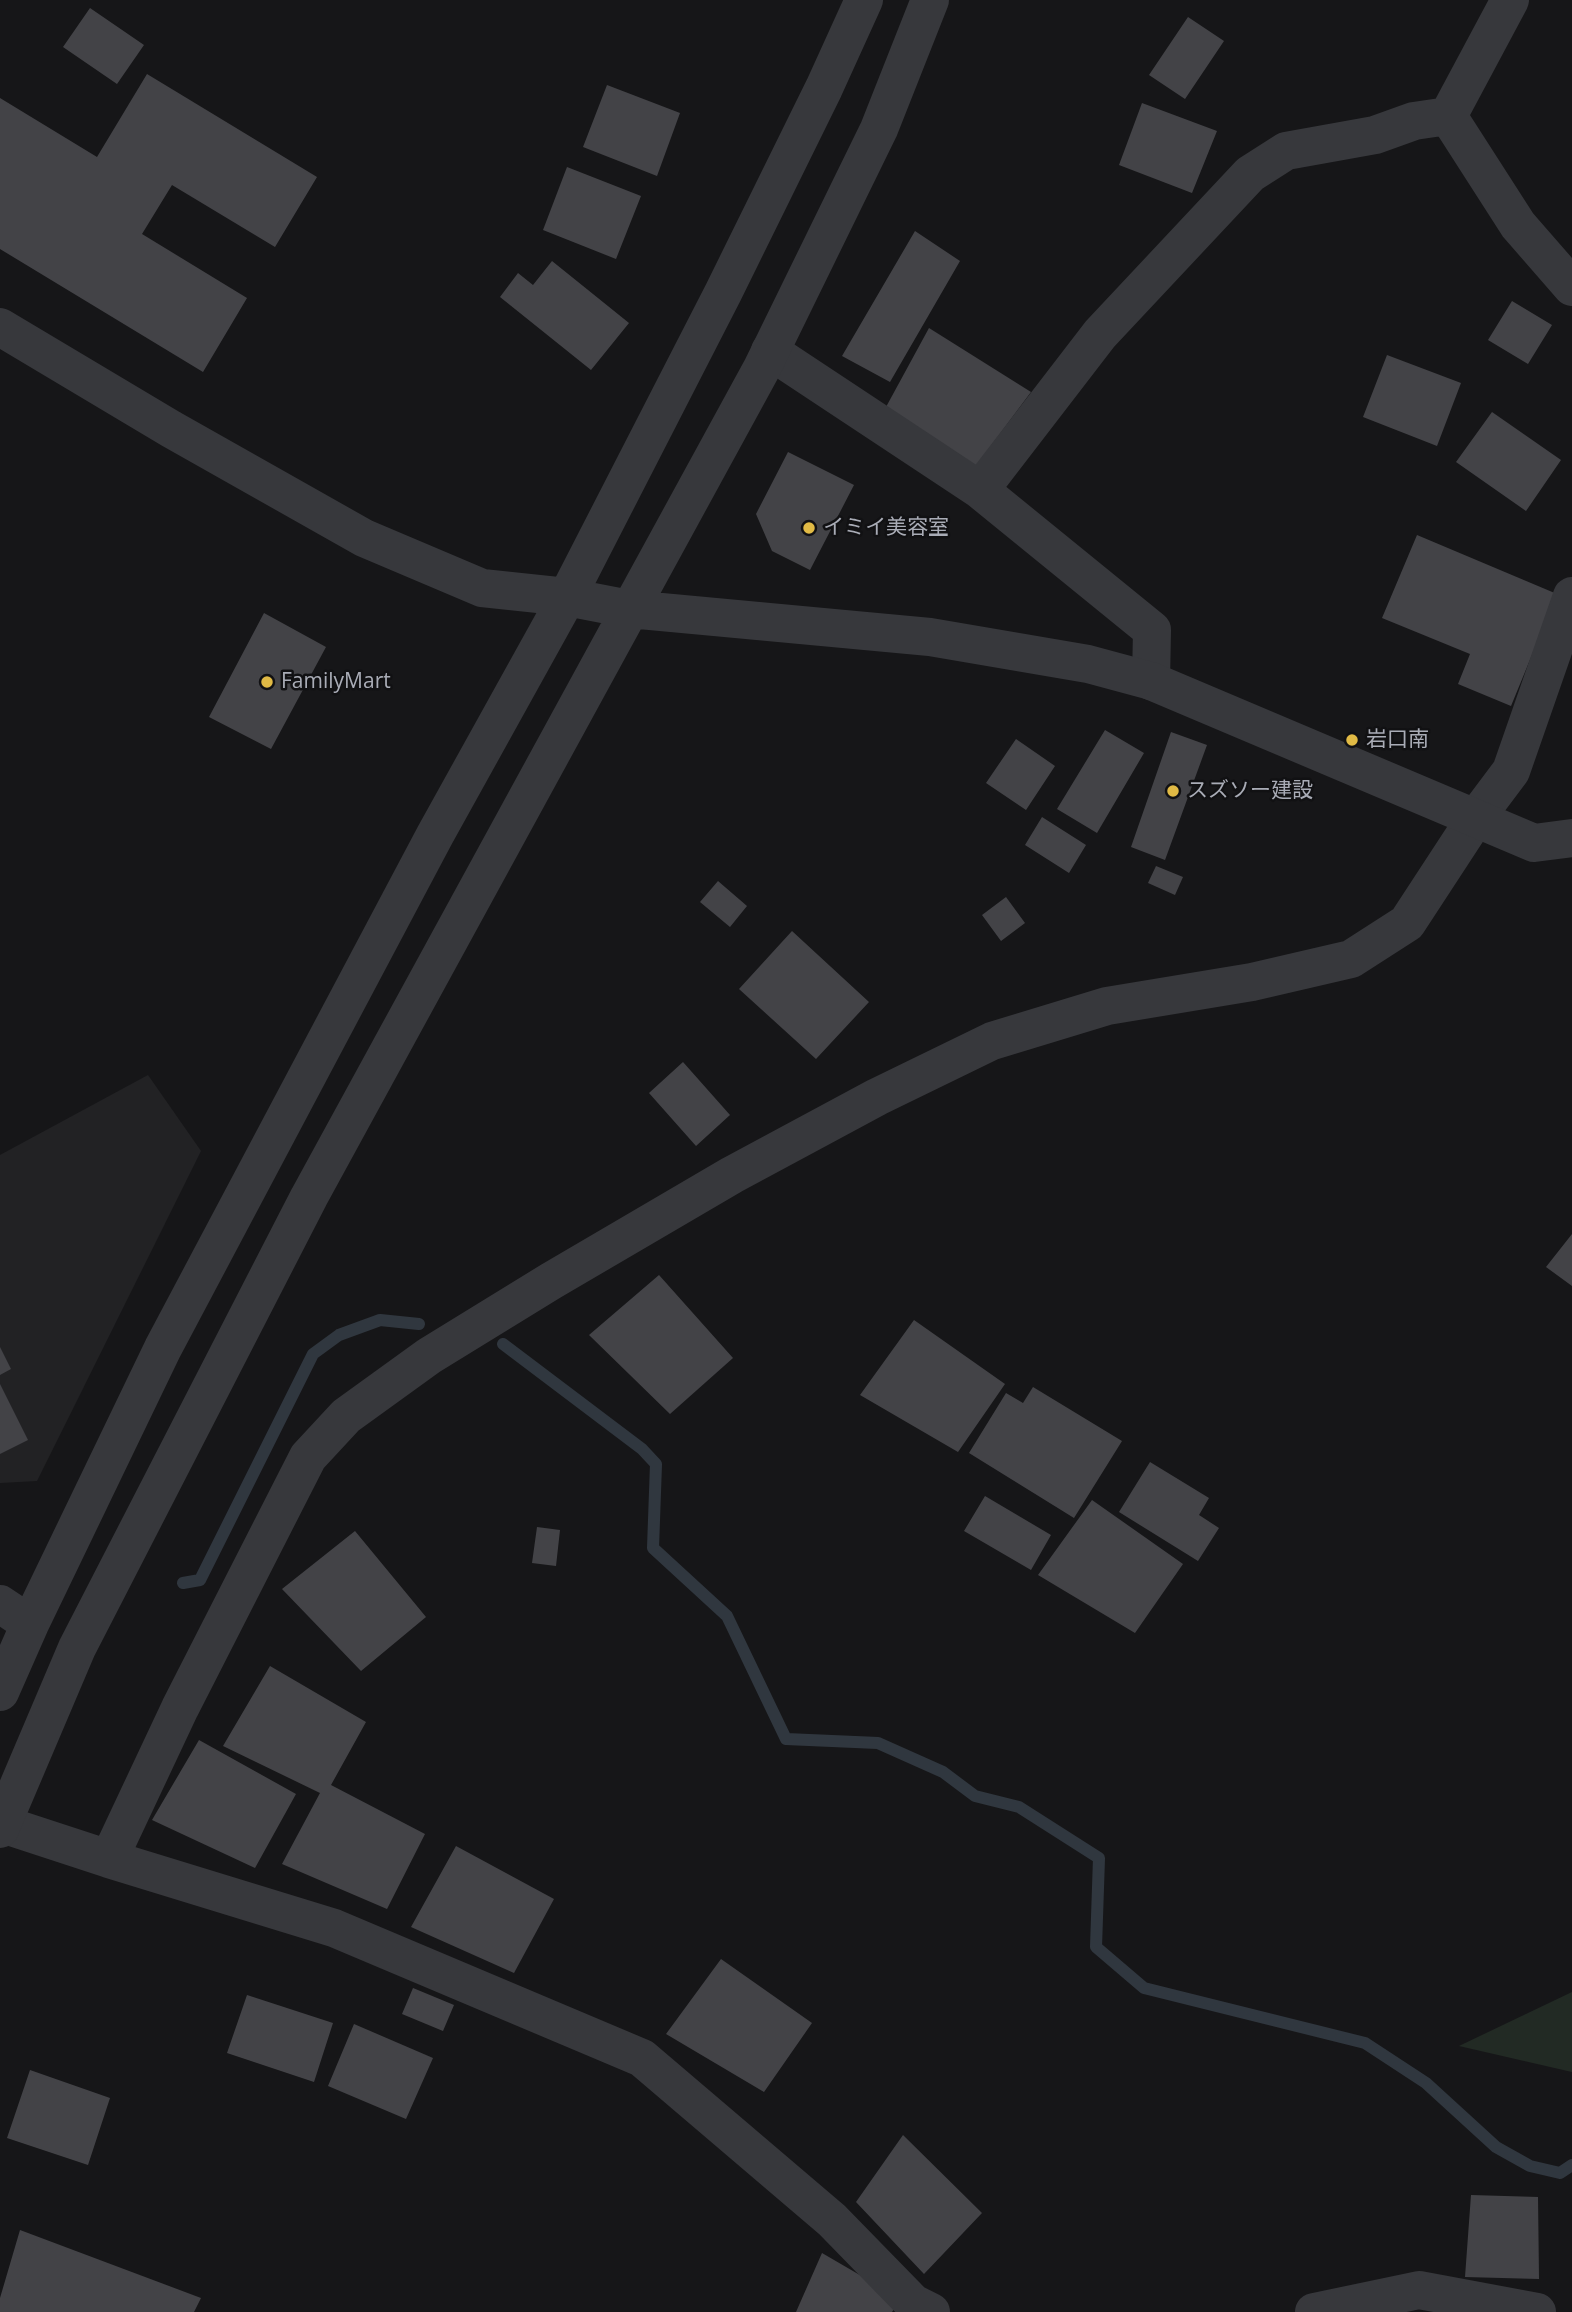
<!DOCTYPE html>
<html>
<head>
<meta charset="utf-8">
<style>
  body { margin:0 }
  canvas { display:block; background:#161618 }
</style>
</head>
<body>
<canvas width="1572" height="2312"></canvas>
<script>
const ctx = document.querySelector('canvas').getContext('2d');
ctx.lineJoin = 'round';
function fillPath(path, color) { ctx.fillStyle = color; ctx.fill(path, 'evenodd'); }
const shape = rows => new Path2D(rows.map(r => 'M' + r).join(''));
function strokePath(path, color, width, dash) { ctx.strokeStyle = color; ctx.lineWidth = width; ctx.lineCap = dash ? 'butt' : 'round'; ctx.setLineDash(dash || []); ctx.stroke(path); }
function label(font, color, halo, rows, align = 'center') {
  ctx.font = font + ' "Open Sans","Noto Sans JP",sans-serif'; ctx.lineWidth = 5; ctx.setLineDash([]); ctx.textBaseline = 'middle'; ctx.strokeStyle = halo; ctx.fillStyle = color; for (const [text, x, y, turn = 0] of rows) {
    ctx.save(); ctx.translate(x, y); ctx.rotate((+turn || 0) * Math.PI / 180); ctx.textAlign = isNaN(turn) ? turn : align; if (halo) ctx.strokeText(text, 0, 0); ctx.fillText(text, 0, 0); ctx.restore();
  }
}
fillPath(shape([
  [148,1075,201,1151,37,1481,0,1483,0,1155]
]), '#222224');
fillPath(shape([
  [1572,1992,1572,2072,1459,2046]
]), '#222a24');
strokePath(shape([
  [503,1344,642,1449,656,1464,653,1548,727,1616,786,1739,878,1743,943,1772,975,1796,1019,1807,1099,1858,1096,1947,1144,1988,1365,2043,1426,2083,1496,2147,1530,2166,1560,2173,1572,2165],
  [183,1583,200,1580,313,1354,339,1335,380,1320,419,1324]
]), '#30373f', 12);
fillPath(shape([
  [90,8,144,45,117,84,63,47],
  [1188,17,1224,41,1185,99,1149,75],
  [147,74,317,177,275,247,172,185,142,234,247,298,203,372,0,249,0,98,97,157],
  [607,85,680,113,657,176,583,147],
  [1142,103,1217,131,1192,193,1119,165],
  [567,167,641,196,616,259,543,230],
  [915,231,960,261,890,382,842,356],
  [552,261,629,323,591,370,500,297,518,273,533,285],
  [1512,301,1552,325,1528,364,1488,340],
  [929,328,1031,392,976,466,886,407],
  [1387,355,1461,383,1437,446,1363,417],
  [1492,412,1561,460,1526,511,1456,462],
  [788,452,854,485,810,570,772,551,756,514],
  [1417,535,1557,594,1511,706,1458,684,1470,654,1382,618],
  [264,613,326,647,271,749,209,717],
  [1105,730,1144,753,1097,833,1057,809],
  [1171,732,1207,745,1165,860,1131,847],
  [1016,739,1055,766,1026,810,986,783],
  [1042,817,1086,845,1069,873,1025,845],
  [1156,866,1183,877,1175,895,1148,883],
  [718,881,747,906,730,927,700,902],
  [1006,897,1025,923,1001,941,982,915],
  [792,931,869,1002,816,1059,739,989],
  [683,1062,730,1115,696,1146,649,1093],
  [1572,1234,1572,1286,1546,1267],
  [659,1275,733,1358,670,1414,589,1335],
  [914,1320,1005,1384,958,1452,860,1395],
  [0,1347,11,1369,0,1375],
  [0,1384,28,1440,0,1454],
  [1033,1387,1122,1441,1074,1518,969,1453,1006,1393,1023,1403],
  [1150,1462,1209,1498,1199,1515,1219,1528,1198,1561,1119,1512],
  [985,1496,1051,1535,1031,1570,964,1531],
  [1092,1500,1183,1564,1135,1633,1038,1575],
  [537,1527,560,1530,556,1566,532,1563],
  [355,1531,426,1617,361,1671,282,1589],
  [270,1666,366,1722,331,1785,425,1834,387,1909,282,1864,320,1793,223,1746],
  [199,1740,296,1794,255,1868,152,1820],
  [456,1846,554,1899,514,1973,411,1927],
  [721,1959,812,2023,764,2092,666,2034],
  [413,1988,454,2005,443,2031,402,2014],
  [247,1995,333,2023,314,2082,227,2053],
  [354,2024,433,2058,406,2119,328,2086],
  [30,2070,110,2098,88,2165,7,2138],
  [903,2135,982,2213,924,2274,856,2202],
  [1471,2195,1538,2197,1539,2279,1465,2277],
  [20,2230,201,2298,194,2312,0,2312,0,2298],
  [822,2253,901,2299,892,2312,796,2312]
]), '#434347');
strokePath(shape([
  [1510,0,1448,116,1518,225,1572,287],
  [770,351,980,490,1100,334,1250,174,1286,151,1375,135,1414,121,1448,116],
  [980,490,1152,630,1151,681],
  [2,1824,109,1859,180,1708,308,1457,346,1416,429,1356,551,1281,732,1175,877,1097,992,1041,1107,1006,1252,982,1351,959,1407,923,1475,819,1511,771,1572,596],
  [109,1859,334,1928,642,2058,832,2220,913,2303,931,2312],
  [1314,2312,1419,2290,1537,2312]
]), '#37383c', 38);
strokePath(shape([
  [0,327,171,429,364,538,482,588,567,597,629,609,930,637,1088,664,1151,681,1534,843,1572,838],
  [0,1604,30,1624],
  [0,1692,30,1624,163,1348,435,835,567,597,723,293,824,88,864,0],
  [0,1829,77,1648,309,1197,762,368,879,129,930,0]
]), '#37383c', 38);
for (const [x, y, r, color] of [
  [809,528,7,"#e1ba45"],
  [267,682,7,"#e1ba45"],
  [1352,740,7,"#e1ba45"],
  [1173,791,7,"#e1ba45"]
]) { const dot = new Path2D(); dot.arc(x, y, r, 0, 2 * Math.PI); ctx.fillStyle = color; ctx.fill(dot); strokePath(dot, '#111113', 2.5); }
label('21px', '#a9acb6', '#111113', [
  ["イミイ美容室",823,528],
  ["FamilyMart",281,682],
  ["岩口南",1366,740],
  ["スズソー建設",1187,791]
], 'left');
</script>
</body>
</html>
